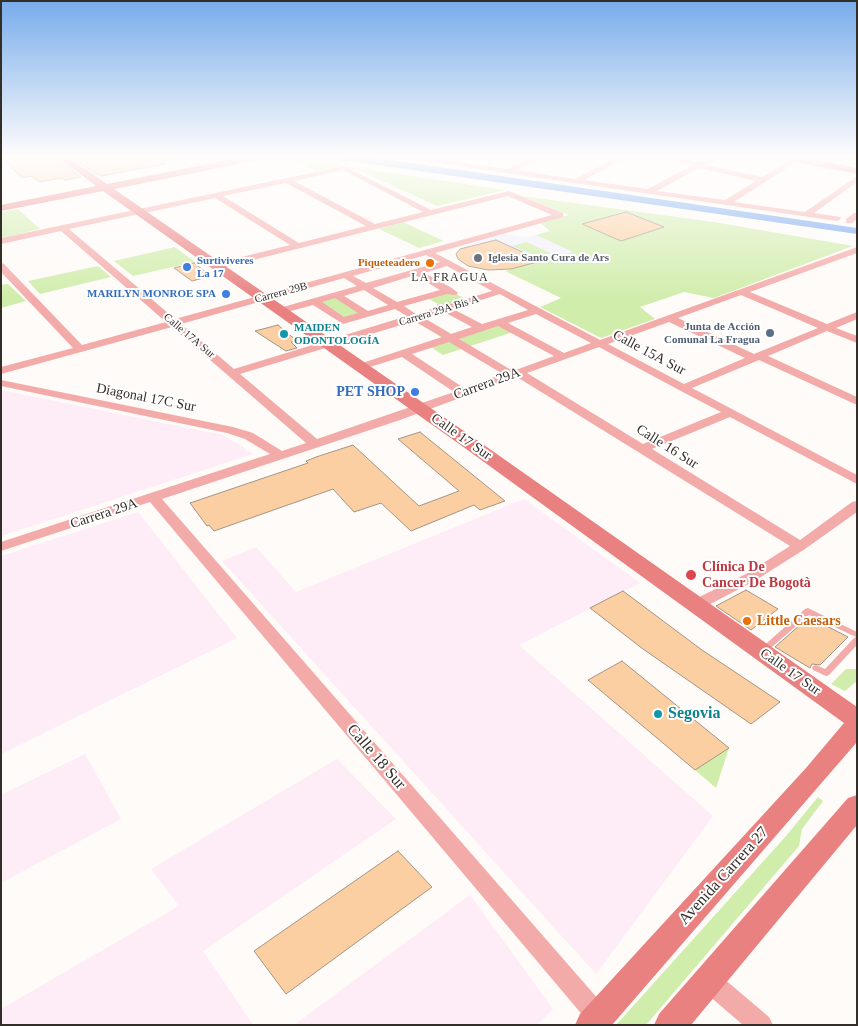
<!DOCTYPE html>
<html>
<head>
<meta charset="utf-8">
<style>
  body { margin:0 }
  #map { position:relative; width:858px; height:1026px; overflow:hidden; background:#fefbf8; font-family:"Times New Roman",serif }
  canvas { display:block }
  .frame { position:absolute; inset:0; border:2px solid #342e28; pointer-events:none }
</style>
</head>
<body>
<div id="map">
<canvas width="858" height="1026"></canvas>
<div class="frame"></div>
</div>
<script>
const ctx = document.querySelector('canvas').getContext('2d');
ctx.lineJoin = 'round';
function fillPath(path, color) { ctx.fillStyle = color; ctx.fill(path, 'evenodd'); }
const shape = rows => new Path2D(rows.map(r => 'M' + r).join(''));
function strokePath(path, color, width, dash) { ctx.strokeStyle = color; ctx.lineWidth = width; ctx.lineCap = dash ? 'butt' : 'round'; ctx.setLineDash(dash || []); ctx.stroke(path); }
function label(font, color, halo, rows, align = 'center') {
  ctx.font = font + ' "Times New Roman",serif'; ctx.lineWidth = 4; ctx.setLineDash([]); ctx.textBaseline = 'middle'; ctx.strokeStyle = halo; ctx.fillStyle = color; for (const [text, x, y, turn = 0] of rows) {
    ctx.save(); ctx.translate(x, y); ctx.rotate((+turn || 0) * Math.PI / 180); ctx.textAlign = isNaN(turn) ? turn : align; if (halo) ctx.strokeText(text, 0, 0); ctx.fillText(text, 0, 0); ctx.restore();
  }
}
fillPath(shape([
  [1,390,223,435,253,454,1,536],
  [524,499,640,583,519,645,713,816,596,974,222,561,256,547,296,592],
  [138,512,237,638,1,754,1,556],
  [85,754,121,819,1,883,1,795],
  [337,759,396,819,203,951,253,1025,1,1025,1,1009,179,906,151,869],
  [470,895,553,1009,537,1025,294,1025]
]), '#feecf6');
fillPath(shape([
  [503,234,528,237,536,235,574,252,518,268,471,244]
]), '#f2effd');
fillPath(shape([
  [303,158,345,165,316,171,294,160],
  [352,167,505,190,437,206],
  [522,196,714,222,853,246,714,298,684,292,640,307,655,319,601,338,540,307,561,298,505,271,573,252,536,235,550,231,540,223,569,215],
  [18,209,40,229,1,238,1,212],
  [403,222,444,241,419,248,379,229],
  [526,242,551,253,538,257,512,246],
  [175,247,195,262,133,276,114,261],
  [98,266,111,277,40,294,28,281],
  [8,284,26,301,1,308,1,285],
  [449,290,469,301,446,308,425,297],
  [336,296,365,314,343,321,316,302],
  [424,318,455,336,499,322,516,331,443,355,428,345,444,339,414,320],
  [846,669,857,669,857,681,845,691,831,684],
  [729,748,716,788,695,770],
  [818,797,823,801,802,829,799,846,646,1025,616,1025,786,836]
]), '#d0edab');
fillPath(shape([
  [322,157,371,157,857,228,857,234]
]), '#6da1ef');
const building = shape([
  [1,157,55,157,81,177,65,180,61,178,40,182,31,176,22,178,1,157],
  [71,157,164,157,165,164,102,176,96,174,71,157],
  [626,212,664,227,621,241,582,224,626,212],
  [496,240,518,250,541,261,511,269,488,270,468,266,458,259,456,254,460,249,496,240],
  [194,263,211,276,192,281,174,268,194,263],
  [278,325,297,341,291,342,297,348,286,351,255,331,278,325],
  [420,432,505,501,480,510,474,505,411,531,381,503,354,512,333,489,214,531,209,525,207,526,190,503,308,463,306,461,316,457,353,445,419,506,459,491,398,439,420,432],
  [746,590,778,609,751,630,716,606,746,590],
  [623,591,702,650,780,702,751,724,643,649,590,608,623,591],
  [809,617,848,637,820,665,812,664,810,668,775,647,809,617],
  [622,661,729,748,695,770,588,680,622,661],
  [398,851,432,887,286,994,254,951,398,851]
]);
fillPath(building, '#fbcfa2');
strokePath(building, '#a39586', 1);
fillPath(shape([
  [808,608,857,632,857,645,829,675,826,676,813,670,812,668,813,666,816,665,825,669,854,638,856,637,809,615,766,652,760,652,759,650,805,609,808,608]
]), '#f3abaa');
fillPath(shape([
  [405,157,424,157,507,169,535,157,545,157,517,170,575,179,618,157,628,157,584,180,648,189,693,165,662,157,676,157,699,162,708,157,717,157,705,165,762,177,795,157,804,157,734,202,805,212,857,176,857,182,814,213,840,217,841,219,837,221,409,159,405,157],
  [699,168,756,181,725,200,657,191,699,168],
  [344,166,431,210,509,191,563,213,563,217,435,253,600,340,857,247,857,253,750,292,827,324,857,312,857,319,836,328,857,336,857,343,827,331,768,356,857,397,857,405,759,360,692,388,857,475,857,484,730,417,652,449,800,540,852,502,857,501,857,512,805,549,756,580,701,609,691,609,688,605,691,601,746,574,790,546,517,377,400,420,162,499,606,1008,610,1016,604,1025,590,1024,150,502,1,551,1,542,270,454,245,439,227,433,1,386,1,380,233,427,253,433,282,451,306,443,172,327,1,374,1,367,73,348,1,272,1,263,4,264,82,345,166,322,61,231,1,244,1,238,344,166],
  [343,170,423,212,375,224,294,181,343,170],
  [286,183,366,226,299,243,223,196,286,183],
  [508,196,552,215,175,319,69,229,215,198,290,245,214,264,214,268,217,269,508,196],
  [426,255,440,262,366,283,353,276,426,255],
  [447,266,492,291,446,305,437,304,437,307,416,314,404,306,447,294,456,295,458,293,452,288,424,273,447,266],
  [415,275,440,290,397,302,373,288,415,275],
  [344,278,357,286,276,309,275,311,280,314,313,305,343,324,395,309,407,316,234,369,181,324,344,278],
  [364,290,388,305,368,311,344,296,364,290],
  [500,294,528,310,482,324,453,309,500,294],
  [741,295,818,328,754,354,678,318,741,295],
  [335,298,358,313,344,317,322,302,335,298],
  [444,312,472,327,451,334,424,318,444,312],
  [536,314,591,343,564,353,508,323,536,314],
  [414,321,442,337,356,365,354,367,360,370,402,357,454,392,317,439,240,374,414,321],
  [669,322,745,358,684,384,608,344,669,322],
  [498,326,554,356,513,371,459,339,498,326],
  [449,342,503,374,464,388,412,354,449,342],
  [599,347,679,390,721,412,643,444,527,373,599,347],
  [854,213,857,213,857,219,852,223,846,223,846,219,854,213],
  [708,969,716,972,769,1017,773,1025,743,1025,700,988,697,980,700,972,708,969]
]), '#f3abaa');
fillPath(shape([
  [57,157,68,157,107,184,243,157,263,157,258,160,114,189,474,438,857,707,857,742,612,1025,575,1025,580,1014,806,768,844,723,462,446,103,191,1,211,1,205,96,186,57,157],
  [779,157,799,157,857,168,857,174,784,160,779,157],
  [857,795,857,825,691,1025,654,1025,659,1014,848,798,857,795]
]), '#e98181');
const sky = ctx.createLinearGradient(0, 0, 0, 301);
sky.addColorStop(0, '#77aceb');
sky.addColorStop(0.52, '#fffdfc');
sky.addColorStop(1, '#fffdfc00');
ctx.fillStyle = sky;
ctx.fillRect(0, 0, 858, 301);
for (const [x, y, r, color] of [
  [478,258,5,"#6b7280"],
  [430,263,5,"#e8710a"],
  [187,267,5,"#3f7fe0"],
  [226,294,5,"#3f7fe0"],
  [770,333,5,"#5c6f8a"],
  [284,334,5,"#0f9aa8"],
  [415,392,5,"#3f7fe0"],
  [691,575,6,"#e0444e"],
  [747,621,5,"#e8710a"],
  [658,714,5,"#0f9aa8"]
]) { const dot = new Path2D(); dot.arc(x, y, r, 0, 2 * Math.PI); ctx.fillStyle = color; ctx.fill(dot); strokePath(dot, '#fff', 2); }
label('bold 11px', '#5b616d', '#fff', [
  ["Iglesia Santo Cura de Ars",488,258]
], 'left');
label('bold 11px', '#366cbe', '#fff', [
  ["Surtiviveres",197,261],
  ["La 17",197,274],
  ["MARILYN MONROE SPA",216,294,"right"]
], 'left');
label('bold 11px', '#c56008', '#fff', [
  ["Piqueteadero",420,263]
], 'right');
label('11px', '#342e28', '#fff', [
  ["Carrera 29B",281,293,-15],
  ["Carrera 29A Bis A",439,311,-17],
  ["Calle 17A Sur",189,336,40]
]);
label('bold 11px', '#4e5e75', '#fff', [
  ["Junta de Acción",760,327],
  ["Comunal La Fragua",760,340]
], 'right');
label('bold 11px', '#0d838f', '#fff', [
  ["MAIDEN",294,328],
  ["ODONTOLOGÍA",294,341]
], 'left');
ctx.letterSpacing = '1px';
label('12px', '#342e28', '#fff', [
  ["LA FRAGUA",450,278]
]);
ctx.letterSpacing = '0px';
label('14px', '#342e28', '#fff', [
  ["Calle 15A Sur",649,353,28],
  ["Carrera 29A",487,384,-20],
  ["Diagonal 17C Sur",146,398,11],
  ["Calle 17 Sur",461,437,35],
  ["Calle 16 Sur",667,447,32],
  ["Carrera 29A",104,514,-18],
  ["Calle 17 Sur",790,672,35]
]);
label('bold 14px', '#366cbe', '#fff', [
  ["PET SHOP",405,392]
], 'right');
label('bold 14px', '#be3a42', '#fff', [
  ["Clínica De",702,567],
  ["Cancer De Bogotà",702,583]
], 'left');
label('bold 14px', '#c56008', '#fff', [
  ["Little Caesars",757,621]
], 'left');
label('bold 16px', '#0d838f', '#fff', [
  ["Segovia",668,714]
], 'left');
label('16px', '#342e28', '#fff', [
  ["Calle 18 Sur",376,757,49],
  ["Avenida Carrera 27",724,876,-48]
]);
</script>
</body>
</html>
